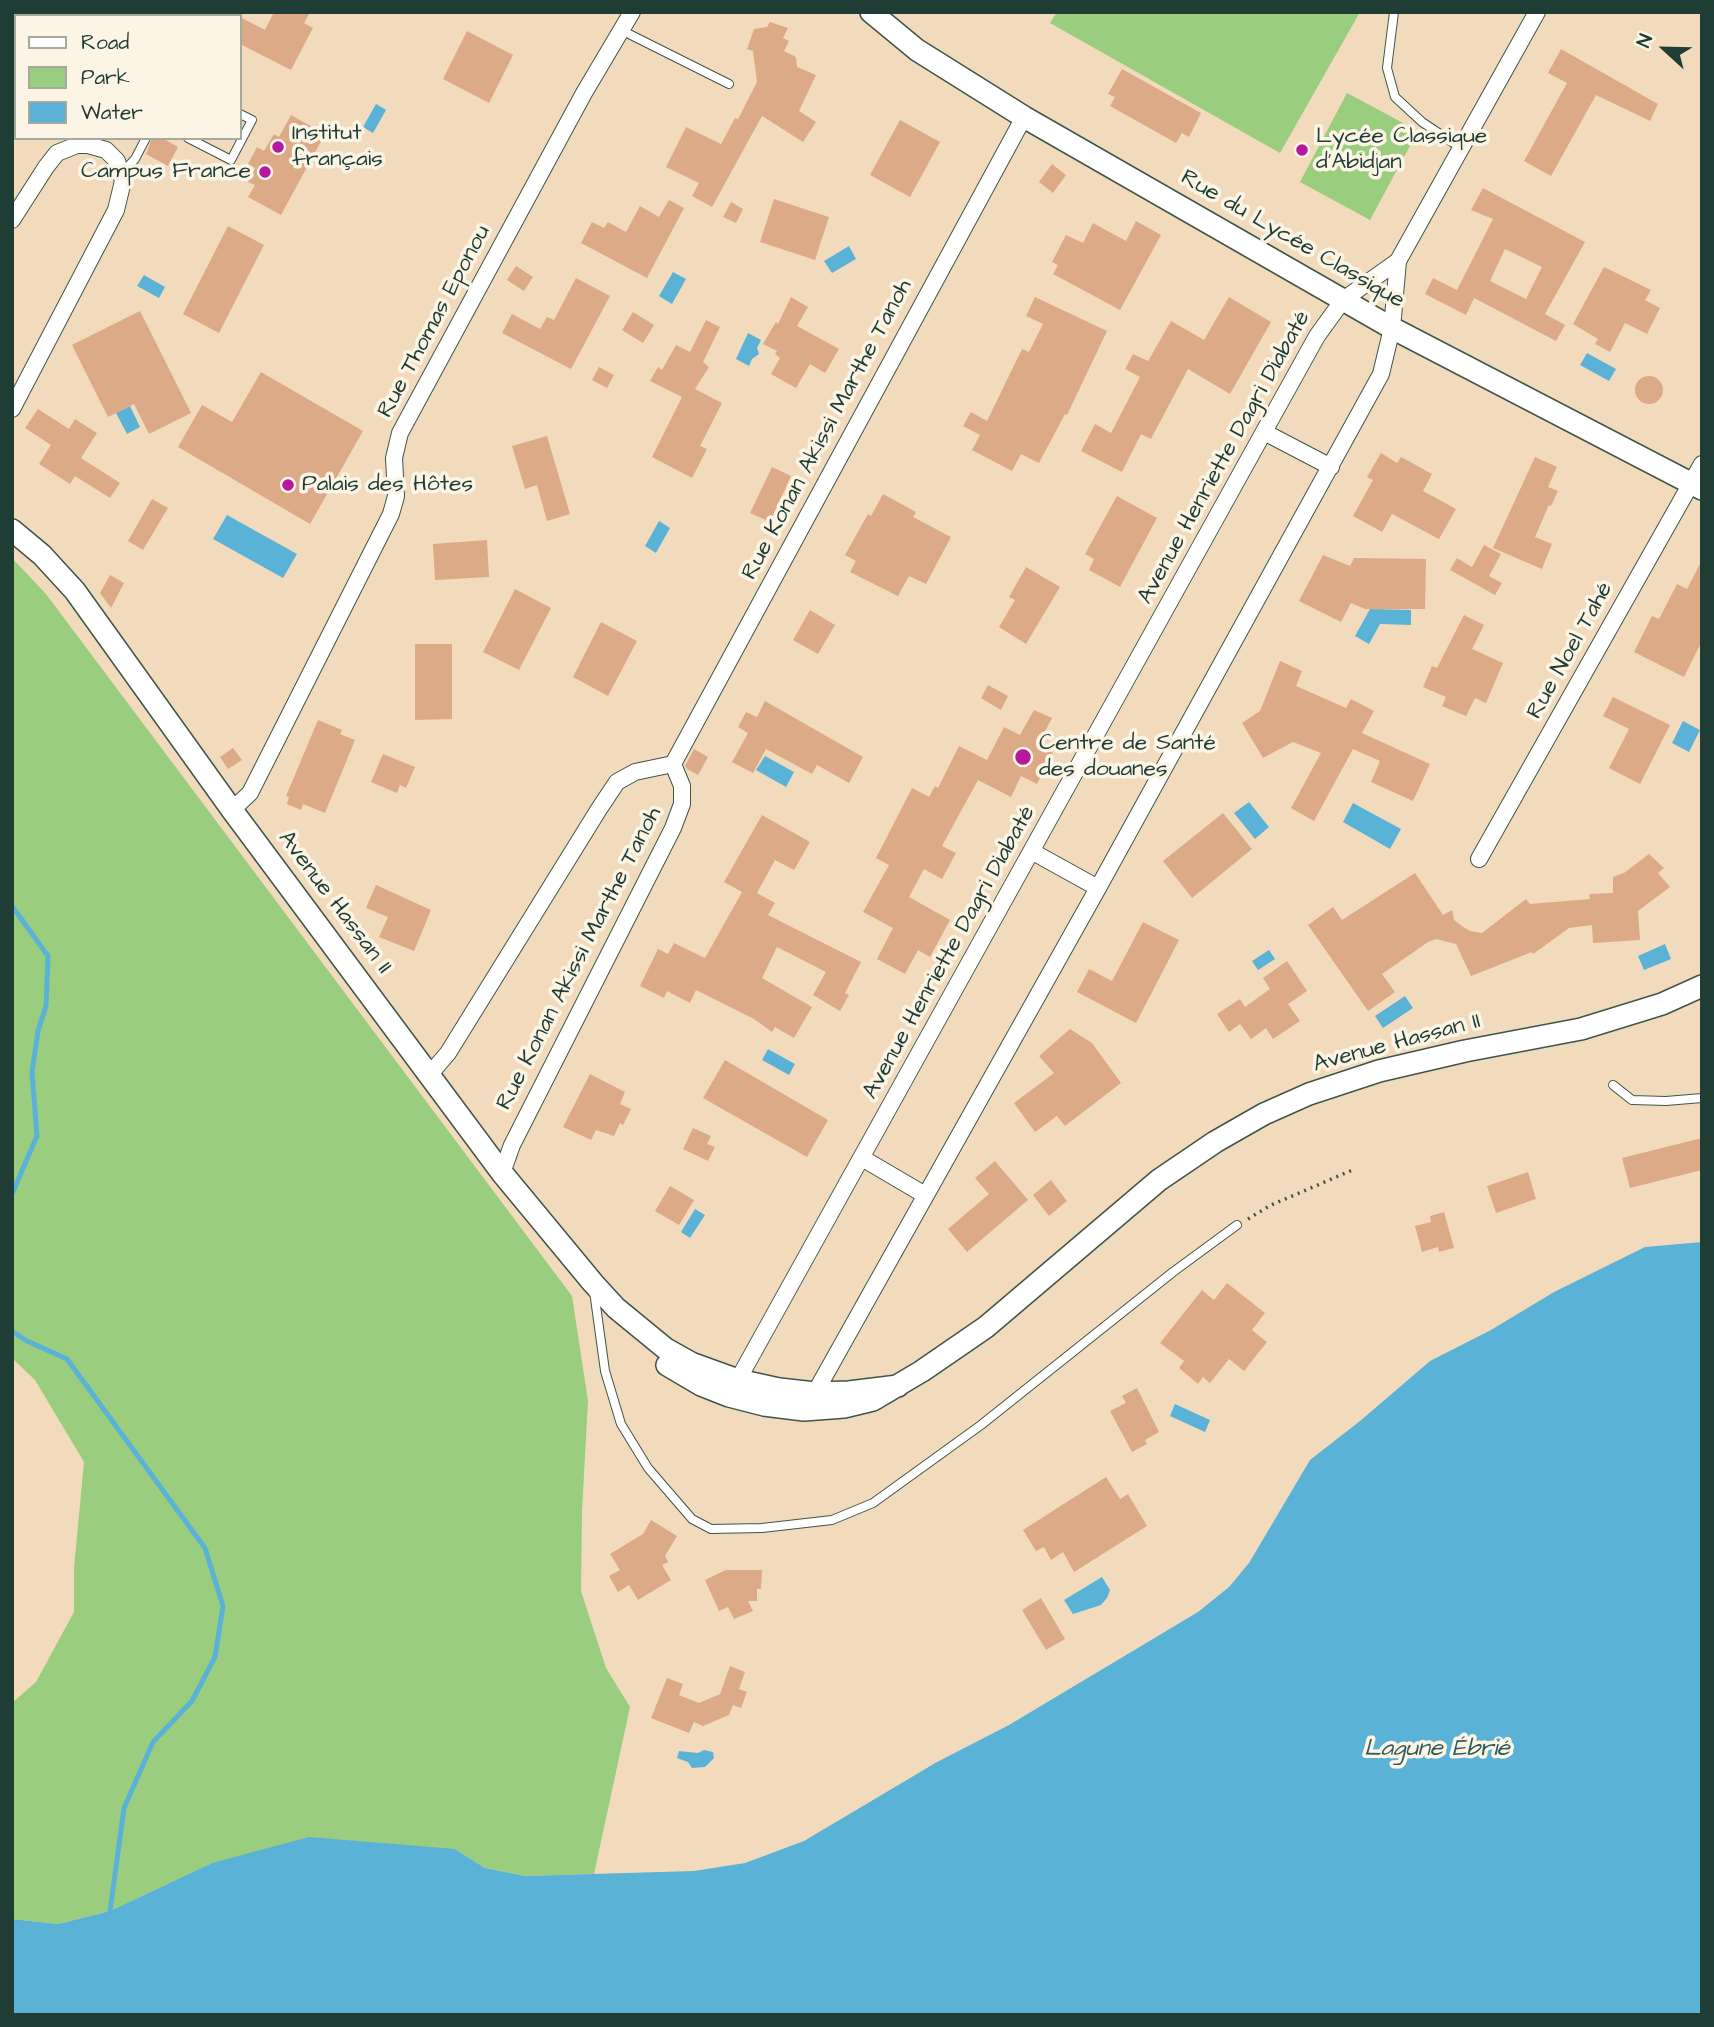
<!DOCTYPE html>
<html>
<head>
<meta charset="utf-8">
<style>
  body { margin:0 }
  #map { position:relative; width:1714px; height:2027px; overflow:hidden; background:#f2dbbc; font-family:"Architects Daughter",sans-serif }
  canvas { display:block }
  .frame { position:absolute; inset:0; border:14px solid #1f3d34; pointer-events:none }
  .legend { position:absolute; left:14px; top:14px; width:228px; height:126px; box-sizing:border-box; background:#fcf5e5; border:2px solid #a4ab9e; margin:0; padding:9px 12px; list-style:none; font-size:21px; color:#1f3d34 }
  .legend li { display:flex; align-items:center; gap:14px; height:35px }
  .legend b { width:35px; border:2px solid #a4ab9e }
  .north { position:absolute; left:1630px; top:14px; width:70px; height:70px; -webkit-text-stroke:5px #fcf5e5; paint-order:stroke; rotate:292deg; font-size:19px; font-weight:700; line-height:28px; text-align:center; color:#1f3d34 }
  .north::after { content:''; display:block; margin:auto; width:24px; height:32px; background:#1f3d34; clip-path:polygon(50% 0,100% 100%,50% 72%,0 100%) }
</style>
</head>
<body>
<div id="map">
<canvas width="1714" height="2027"></canvas>
<div class="frame"></div>
<ul class="legend">
<li><b style="height:9px;background:#fff"></b>Road</li>
<li><b style="height:19px;background:#9acd7d"></b>Park</li>
<li><b style="height:19px;background:#5ab3d7"></b>Water</li>
</ul>
<div class="north">N</div>
</div>
<script>
const ctx = document.querySelector('canvas').getContext('2d');
ctx.lineJoin = 'round';
function fillPath(path, color) { ctx.fillStyle = color; ctx.fill(path, 'evenodd'); }
const shape = rows => new Path2D(rows.map(r => 'M' + r).join(''));
function strokePath(path, color, width, dash) { ctx.strokeStyle = color; ctx.lineWidth = width; ctx.lineCap = dash ? 'butt' : 'round'; ctx.setLineDash(dash || []); ctx.stroke(path); }
function label(font, color, halo, rows, align = 'center') {
  ctx.font = font + ' "Architects Daughter",sans-serif'; ctx.lineWidth = 7; ctx.setLineDash([]); ctx.textBaseline = 'middle'; ctx.strokeStyle = halo; ctx.fillStyle = color; for (const [text, x, y, turn = 0] of rows) {
    ctx.save(); ctx.translate(x, y); ctx.rotate((+turn || 0) * Math.PI / 180); ctx.textAlign = isNaN(turn) ? turn : align; if (halo) ctx.strokeText(text, 0, 0); ctx.fillText(text, 0, 0); ctx.restore();
  }
}
fillPath(shape([
  [1057,12,1360,12,1280,153,1050,23],
  [1347,93,1418,131,1370,220,1300,182],
  [12,558,46,594,572,1296,588,1401,582,1511,581,1591,606,1668,630,1707,594,1874,525,1876,485,1868,455,1849,212,1863,110,1911,58,1924,12,1919,12,1703,36,1682,74,1612,74,1568,84,1462,35,1380,12,1358]
]), '#9acd7d');
fillPath(shape([
  [376,104,386,110,373,133,363,127],
  [849,246,856,259,832,273,824,261],
  [673,272,686,279,672,304,659,296],
  [144,275,165,287,159,298,137,286],
  [748,333,761,340,757,348,759,354,752,359,749,366,736,359],
  [1587,353,1616,369,1609,381,1580,365],
  [130,406,140,427,127,434,116,413],
  [227,515,297,554,283,578,213,539],
  [659,521,670,528,656,553,645,546],
  [1370,609,1411,610,1411,625,1380,624,1369,644,1355,636],
  [1683,721,1700,730,1689,752,1672,743],
  [765,756,794,772,786,787,756,770],
  [1249,802,1269,827,1255,839,1234,813],
  [1353,803,1401,829,1390,849,1343,822],
  [1665,944,1671,959,1644,970,1638,956],
  [1269,950,1275,959,1258,970,1252,961],
  [1405,996,1413,1008,1383,1028,1375,1016],
  [768,1049,795,1064,789,1075,762,1060],
  [695,1209,705,1215,690,1238,681,1232],
  [1702,1242,1702,2015,12,2015,12,1919,58,1924,110,1911,212,1863,309,1837,455,1849,485,1868,525,1876,694,1871,745,1863,804,1841,937,1762,1009,1725,1198,1612,1229,1587,1249,1563,1310,1460,1360,1421,1430,1361,1491,1330,1554,1292,1645,1247],
  [1175,1404,1210,1420,1205,1432,1170,1416],
  [1102,1577,1110,1590,1107,1598,1101,1605,1073,1614,1064,1600],
  [704,1750,713,1752,714,1758,705,1767,692,1768,688,1762,677,1758,679,1751,698,1753]
]), '#5ab3d7');
strokePath(shape([
  [12,906,48,956,46,1006,38,1031,32,1072,37,1136,12,1194],
  [12,1331,27,1341,67,1359,205,1548,223,1606,215,1657,192,1701,153,1742,124,1808,110,1911,112,1917]
]), '#5ab3d7', 5);
fillPath(shape([
  [274,12,310,12,304,23,313,28,291,70,240,44,240,17,265,30],
  [770,22,788,28,783,38,789,41,784,51,796,57,797,67,816,75,799,111,816,122,803,142,762,116,712,207,692,196,699,183,666,167,686,127,721,144,735,118,738,119,757,82,753,51,747,49,754,29,767,27],
  [467,31,513,55,489,103,443,79],
  [1561,49,1658,104,1650,121,1596,95,1551,176,1524,161,1567,83,1548,73],
  [1122,69,1201,113,1189,137,1182,133,1176,143,1110,106,1115,97,1108,94],
  [291,115,325,134,281,215,248,197,255,185,248,182,255,168,248,164,257,147,264,151,274,134,279,137],
  [900,120,940,142,910,197,870,175],
  [152,138,162,138,178,147,168,166,146,154],
  [1052,164,1066,175,1053,193,1039,182],
  [1483,188,1585,242,1545,314,1565,325,1556,341,1474,298,1466,315,1425,294,1433,278,1457,290,1493,219,1471,210],
  [1505,249,1542,267,1526,299,1490,281],
  [774,199,829,217,815,260,760,242],
  [669,200,684,208,647,278,581,243,592,222,604,228,608,222,626,232,640,206,659,217],
  [731,202,743,209,736,223,723,217],
  [1136,221,1161,235,1120,310,1053,274,1058,265,1052,262,1066,235,1083,243,1093,223,1126,241],
  [228,226,264,245,219,333,183,314],
  [516,266,533,277,524,291,507,280],
  [1604,267,1651,290,1645,300,1660,308,1647,334,1625,323,1610,352,1595,344,1598,339,1573,324],
  [576,278,610,296,571,369,502,333,512,314,540,329,547,317,554,320],
  [791,297,808,307,797,326,839,349,825,373,810,364,796,388,771,374,780,358,775,354,777,351,763,344,776,322,778,324],
  [1035,297,1107,331,1067,415,1065,414,1039,463,1021,454,1012,471,972,450,980,435,963,426,971,412,987,421,1022,349,1029,352,1043,324,1026,316],
  [1229,297,1271,322,1230,394,1188,369,1151,439,1141,434,1122,472,1081,451,1095,424,1111,433,1140,377,1125,369,1133,354,1148,361,1171,321,1204,340],
  [140,311,191,413,149,434,134,404,108,417,72,345],
  [633,312,654,325,643,343,622,330],
  [706,320,720,327,703,362,709,367,695,389,722,403,700,446,707,449,692,478,652,457,682,397,650,381,658,367,662,370,676,345,690,352],
  [599,367,614,375,607,388,592,380],
  [261,372,363,431,310,524,178,447,202,405,232,422],
  '1635 390a14 14 0 1 1 28 0a14 14 0 1 1-28 0Z',
  [38,409,69,429,75,419,97,433,81,458,120,483,110,498,75,476,70,484,39,464,51,445,25,428],
  [547,436,570,514,547,521,537,485,525,489,512,446],
  [1381,453,1397,463,1401,457,1432,474,1423,491,1456,509,1439,539,1392,514,1382,532,1353,516,1373,480,1367,477],
  [1535,457,1557,467,1548,487,1558,491,1551,506,1549,505,1535,537,1552,544,1542,569,1493,548],
  [772,467,791,476,770,522,750,513],
  [883,494,916,512,913,517,951,537,926,584,909,576,898,596,850,572,856,561,845,555,868,514,871,516],
  [1117,496,1157,518,1120,587,1089,570,1094,559,1085,554],
  [152,499,168,508,143,550,128,541],
  [487,540,489,577,435,580,433,544],
  [1484,545,1501,554,1489,576,1502,583,1495,595,1450,570,1457,558,1472,567],
  [1323,555,1350,566,1354,558,1426,559,1425,609,1365,609,1351,603,1341,622,1299,601],
  [1702,560,1702,641,1684,677,1634,652,1652,616,1659,619,1677,584,1687,589],
  [1026,567,1060,587,1026,644,999,627,1015,600,1009,597],
  [110,575,124,583,111,608,100,593],
  [515,589,551,608,519,670,483,652],
  [810,610,835,625,818,654,793,640],
  [1464,615,1484,625,1472,649,1503,663,1486,703,1475,698,1466,716,1442,706,1446,697,1423,687,1432,666,1437,668],
  [601,622,637,641,608,696,573,677],
  [415,644,452,644,452,719,415,720],
  [1280,661,1302,671,1296,686,1346,708,1351,699,1374,711,1362,733,1430,764,1413,801,1371,782,1380,761,1353,749,1314,821,1291,808,1321,753,1293,742,1263,758,1242,723,1260,711],
  [988,685,1008,696,1001,710,981,698],
  [1613,697,1670,725,1640,784,1609,768,1629,729,1603,716],
  [765,701,863,757,849,783,817,765,812,774,766,749,753,773,732,762,748,733,738,727,746,712,757,717],
  [1034,710,1052,718,1038,745,1053,753,1037,784,1021,776,1011,797,978,780,942,846,956,853,942,879,924,869,909,897,950,920,930,957,918,950,905,974,877,959,893,928,863,912,889,865,876,858,912,788,929,797,935,786,938,788,959,746,987,760,1004,727,1020,735],
  [318,720,342,730,340,734,355,740,325,813,303,804,301,810,287,804,289,797,286,796],
  [233,748,242,760,228,769,220,757],
  [694,749,708,757,698,775,687,769,685,766],
  [383,754,415,767,406,788,400,785,397,793,371,782],
  [1223,813,1252,849,1192,898,1163,861],
  [762,815,810,842,794,870,775,860,757,893,775,903,768,915,861,962,845,993,849,995,840,1011,813,995,826,972,777,947,762,978,812,1007,794,1038,775,1027,772,1032,754,1019,696,990,690,1003,667,991,664,998,640,986,658,949,668,954,674,943,705,958,742,892,724,882],
  [1649,854,1664,868,1658,873,1670,887,1638,911,1640,940,1593,943,1592,925,1569,928,1533,954,1532,952,1471,976,1456,944,1436,939,1428,942,1382,974,1395,992,1368,1011,1308,925,1333,907,1342,920,1415,873,1443,915,1452,910,1454,920,1462,926,1470,931,1482,933,1526,899,1530,904,1590,899,1589,894,1613,893,1613,877,1624,873],
  [376,885,431,910,414,951,379,937,388,917,366,908],
  [1143,922,1179,940,1136,1023,1077,992,1089,969,1112,981],
  [1287,961,1307,991,1288,1004,1300,1021,1273,1039,1266,1028,1251,1039,1240,1024,1229,1032,1217,1014,1240,999,1245,1007,1270,989,1263,978],
  [1070,1029,1092,1043,1121,1083,1065,1126,1057,1116,1035,1132,1014,1103,1054,1073,1039,1056],
  [725,1060,828,1120,807,1157,703,1098],
  [590,1074,625,1092,620,1104,631,1109,623,1125,620,1123,614,1136,596,1130,591,1140,563,1127],
  [693,1128,711,1136,707,1144,715,1147,708,1161,683,1149],
  [1702,1138,1702,1170,1630,1188,1622,1158],
  [995,1161,1028,1200,967,1252,948,1229,989,1194,975,1178],
  [1528,1172,1536,1199,1496,1213,1487,1186],
  [1051,1180,1067,1201,1049,1216,1033,1195],
  [670,1186,694,1200,679,1225,655,1211],
  [1444,1212,1454,1248,1439,1252,1438,1247,1422,1252,1415,1226,1431,1222,1430,1216],
  [1227,1283,1265,1313,1252,1330,1267,1342,1244,1371,1229,1359,1210,1383,1203,1377,1198,1384,1179,1368,1184,1361,1160,1343,1202,1290,1214,1300],
  [1137,1388,1159,1432,1145,1440,1147,1444,1132,1452,1110,1411,1126,1403,1122,1396],
  [1106,1477,1120,1499,1128,1494,1147,1526,1074,1572,1063,1552,1051,1560,1044,1547,1036,1551,1023,1530],
  [651,1520,677,1536,665,1556,668,1562,662,1565,671,1580,638,1600,629,1585,618,1592,609,1576,620,1570,610,1554,643,1534],
  [726,1570,762,1570,761,1589,757,1589,757,1601,748,1601,753,1611,734,1619,728,1607,719,1611,705,1580],
  [1041,1598,1065,1639,1046,1650,1022,1610],
  [730,1666,745,1672,739,1689,747,1692,741,1708,733,1705,729,1715,703,1726,694,1722,689,1733,651,1718,667,1678,683,1684,679,1695,699,1703,720,1694]
]), '#dcaa87');
const service = shape([
  [1394,12,1387,68,1395,97,1422,122,1461,148],
  [621,30,729,84],
  [188,138,231,160,252,120,240,114],
  [122,173,135,159,146,138],
  [1613,1085,1632,1100,1666,1101,1702,1098],
  [594,1291,605,1371,621,1424,648,1468,692,1519,711,1529,762,1528,832,1520,873,1503,981,1425,1173,1272,1237,1225]
]);
const minor = shape([
  [181,16,183,12],
  [12,220,46,167,57,153,77,145,88,145,106,150,117,161,123,181,116,210,12,409],
  [1264,432,1331,467],
  [232,810,250,793,391,514,396,496,394,458,400,433,584,93,632,12],
  [1033,852,1098,888],
  [1479,859,1702,464],
  [430,1074,448,1053,599,809,617,782,635,772,673,764],
  [862,1158,925,1195],
  [502,1173,512,1145,673,828,682,804,682,786,673,764,1024,117],
  [734,1387,1317,336,1343,300,1398,261],
  [811,1400,1098,888,1381,374,1392,328,1398,261,1537,12]
]);
const tertiary = shape([
  [871,12,917,50,1024,117,1392,328,1702,489],
  [12,530,42,555,75,591,232,810,502,1173,593,1283,616,1308,666,1349,691,1363,738,1380,779,1389,815,1393,849,1392,898,1386],
  [667,1365,701,1385,729,1396,764,1405,804,1410,844,1407,873,1400,922,1371,986,1327,1159,1180,1215,1142,1264,1114,1309,1094,1379,1071,1465,1051,1581,1029,1662,1004,1702,986]
]);
strokePath(service, '#3f5548', 10);
strokePath(minor, '#3f5548', 18);
strokePath(tertiary, '#3f5548', 24);
strokePath(shape([
  [1248,1219,1271,1205,1355,1169]
]), '#3f5548', 3.5, [2, 5]);
strokePath(service, '#fff', 8);
strokePath(minor, '#fff', 16);
strokePath(tertiary, '#fff', 21);
for (const [x, y, r, color] of [
  [278,147,7,"#b5179e"],
  [1302,150,7,"#b5179e"],
  [265,172,7,"#b5179e"],
  [288,485,7,"#b5179e"],
  [1023,757,9,"#b5179e"]
]) { const dot = new Path2D(); dot.arc(x, y, r, 0, 2 * Math.PI); ctx.fillStyle = color; ctx.fill(dot); strokePath(dot, '#fcf5e5', 2.5); }
label('23px', '#1f3d34', '#fcf5e5', [
  ["Institut",292,134],
  ["français",292,160],
  ["Lycée Classique",1316,137],
  ["d'Abidjan",1316,163],
  ["Campus France",251,172,"right"],
  ["Palais des Hôtes",302,485],
  ["Centre de Santé",1039,744],
  ["des douanes",1039,770]
], 'left');
label('23px', '#1f3d34', '#fcf5e5', [
  ["Rue du Lycée Classique",1292,240,30],
  ["Rue Thomas Eponou",435,322,-62],
  ["Rue Konan Akissi Marthe Tanoh",828,430,-62],
  ["Avenue Henriette Dagri Diabaté",1225,458,-61],
  ["Rue Noel Tahé",1571,651,-61],
  ["Avenue Hassan II",334,903,53],
  ["Avenue Henriette Dagri Diabaté",950,953,-61],
  ["Rue Konan Akissi Marthe Tanoh",580,959,-63],
  ["Avenue Hassan II",1397,1044,-15]
]);
label('italic 24px', '#2e5a5d', '#fcf5e5', [
  ["Lagune Ébrié",1437,1750]
]);
</script>
</body>
</html>
